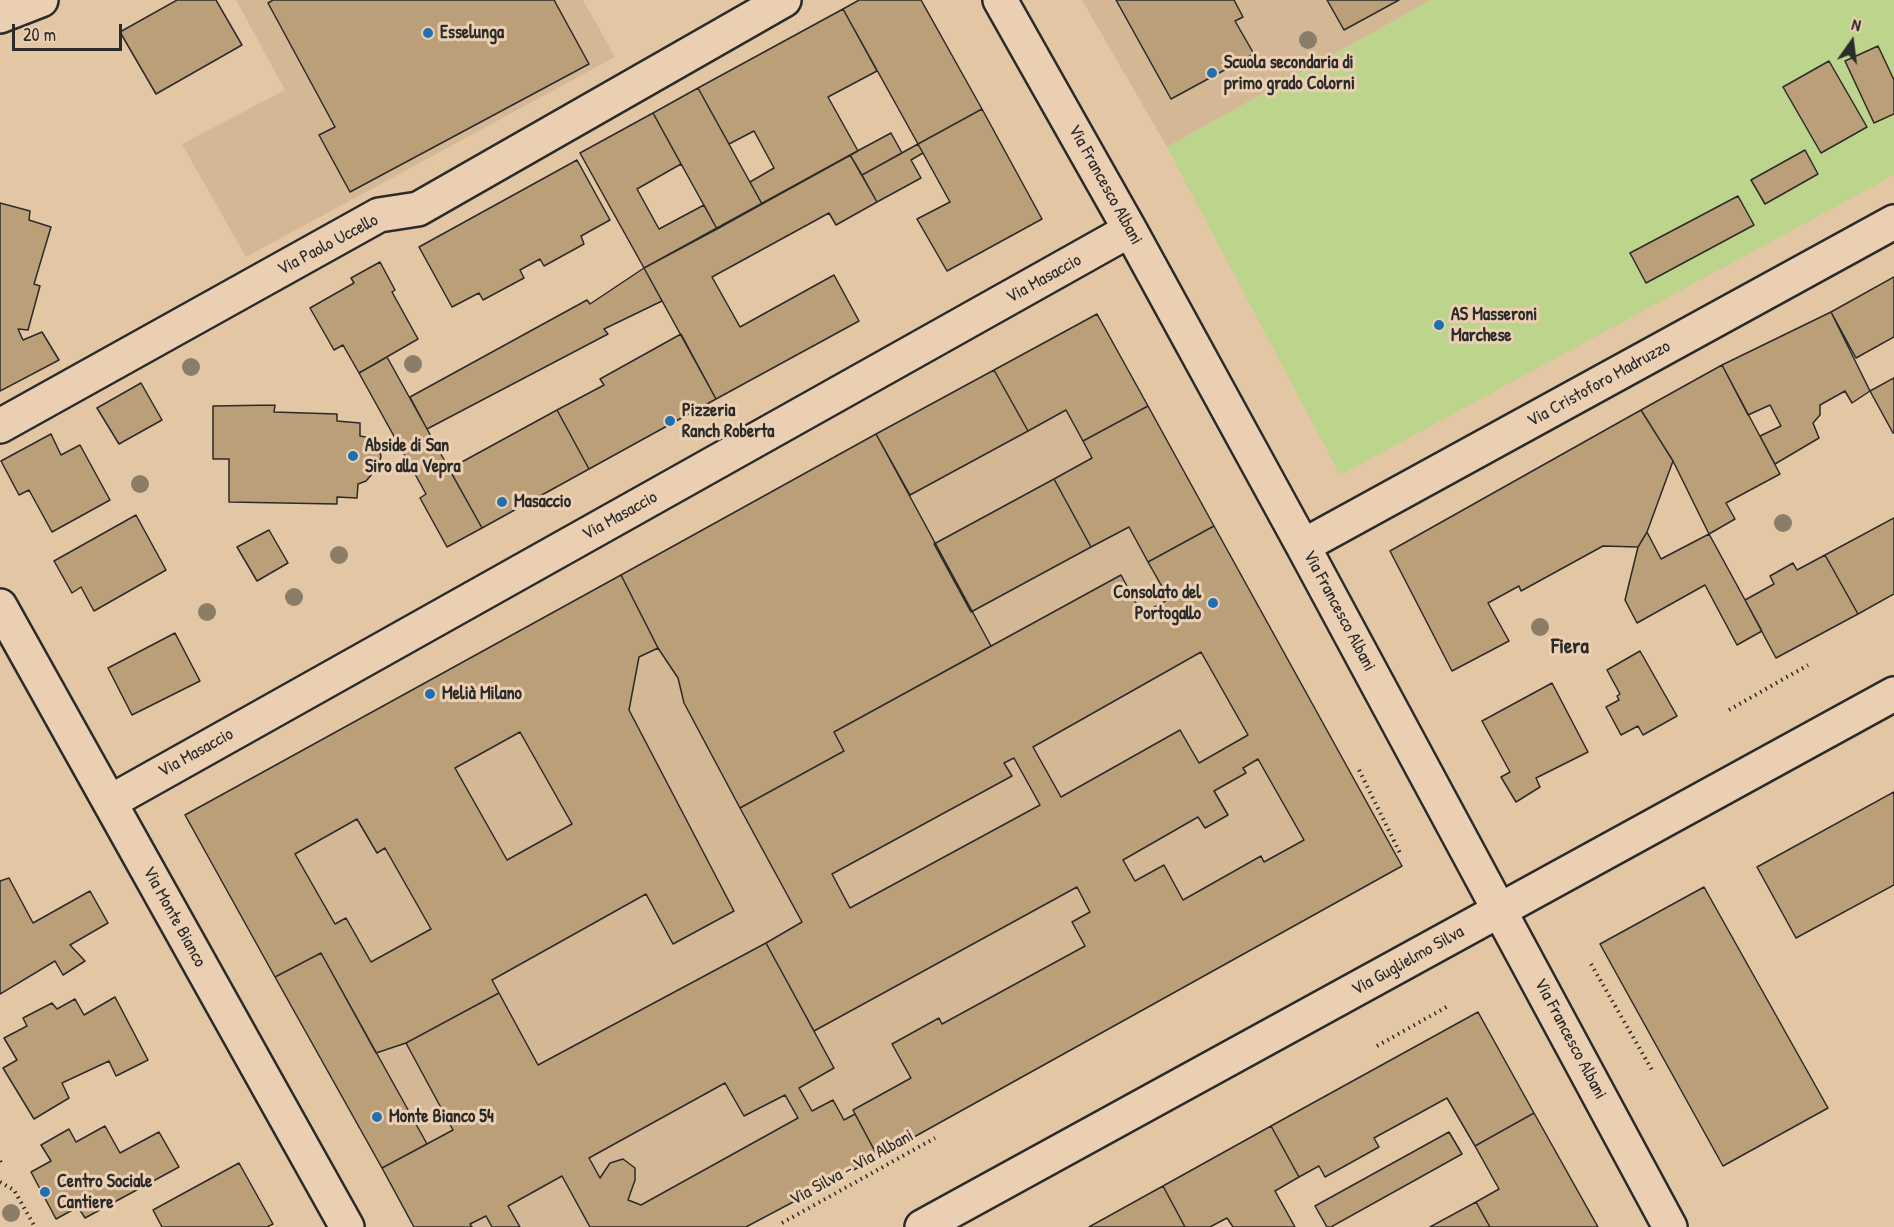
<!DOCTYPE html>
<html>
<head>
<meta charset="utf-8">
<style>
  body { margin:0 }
  #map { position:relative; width:1894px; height:1227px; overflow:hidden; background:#e3c6a4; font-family:"Patrick Hand",sans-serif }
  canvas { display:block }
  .north { position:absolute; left:1822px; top:12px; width:60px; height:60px; -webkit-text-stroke:4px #ebcfb2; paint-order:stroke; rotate:14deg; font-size:16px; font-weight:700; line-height:24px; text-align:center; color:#2b2b2b }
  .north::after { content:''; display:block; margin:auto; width:21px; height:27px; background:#2b2b2b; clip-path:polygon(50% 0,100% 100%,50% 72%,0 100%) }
  .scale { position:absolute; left:12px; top:24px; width:110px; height:27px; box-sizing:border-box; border:3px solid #2b2b2b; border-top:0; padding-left:8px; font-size:18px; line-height:21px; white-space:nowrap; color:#2b2b2b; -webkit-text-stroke:4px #ebcfb2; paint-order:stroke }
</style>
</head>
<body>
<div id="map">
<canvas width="1894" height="1227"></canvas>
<div class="north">N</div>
<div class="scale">20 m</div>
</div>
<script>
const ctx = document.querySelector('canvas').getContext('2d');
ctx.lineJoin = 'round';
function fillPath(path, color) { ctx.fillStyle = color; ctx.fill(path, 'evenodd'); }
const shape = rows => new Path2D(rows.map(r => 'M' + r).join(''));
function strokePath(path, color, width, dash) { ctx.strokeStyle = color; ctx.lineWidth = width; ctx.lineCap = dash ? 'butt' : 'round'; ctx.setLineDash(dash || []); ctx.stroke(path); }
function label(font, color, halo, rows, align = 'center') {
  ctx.font = font + ' "Patrick Hand",sans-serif'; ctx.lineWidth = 6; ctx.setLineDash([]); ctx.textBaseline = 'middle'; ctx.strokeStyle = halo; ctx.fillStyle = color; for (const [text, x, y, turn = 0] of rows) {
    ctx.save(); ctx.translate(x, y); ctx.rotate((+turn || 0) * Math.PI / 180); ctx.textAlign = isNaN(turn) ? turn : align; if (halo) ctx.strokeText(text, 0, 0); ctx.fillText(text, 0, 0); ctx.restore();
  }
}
fillPath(shape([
  [236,0,583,0,615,57,246,257,182,144,285,90],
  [1082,0,1431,0,1167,147],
  [1097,314,1402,866,746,1227,414,1227,185,815]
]), '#d4b795');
fillPath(shape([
  [1431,0,1894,0,1894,175,1340,475,1167,147]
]), '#bcd48b');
const building = shape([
  [177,0,216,0,242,45,156,94,120,32,177,0],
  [273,0,554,0,589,64,350,192,319,135,335,127,268,3,273,0],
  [859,0,921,0,982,109,918,144,843,9,859,0],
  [1116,0,1234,0,1243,17,1235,21,1254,54,1171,99,1116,0],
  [1327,0,1399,0,1344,30,1327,0],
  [843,9,877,71,828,97,858,151,762,204,750,182,774,168,754,131,729,144,698,88,843,9],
  [1878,46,1894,80,1894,114,1874,123,1845,61,1878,46],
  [1829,61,1867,127,1821,153,1783,87,1829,61],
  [698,88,762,204,717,229,653,113,698,88],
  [982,109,1042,219,947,271,917,219,950,202,918,144,982,109],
  [653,113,681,164,637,189,659,229,704,205,717,229,644,268,580,153,653,113],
  [891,133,902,153,862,175,850,155,891,133],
  [918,144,923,153,911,160,921,178,877,202,862,175,918,144],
  [1805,150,1818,174,1765,204,1751,180,1805,150],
  [850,155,877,202,836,225,829,213,712,277,740,327,834,275,859,321,716,399,644,268,850,155],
  [577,160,610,220,581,236,584,244,544,266,540,259,520,270,524,278,483,300,479,293,452,307,419,247,577,160],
  [1738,196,1754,225,1646,283,1630,253,1738,196],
  [0,203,30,211,29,220,51,227,34,284,40,286,28,330,18,329,23,340,42,332,59,360,0,391,0,203],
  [380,262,395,290,392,292,418,339,359,373,343,345,334,350,310,308,354,283,351,278,380,262],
  [644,268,662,301,604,329,608,334,427,429,410,397,587,300,590,304,644,268],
  [1894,277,1894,337,1856,358,1831,312,1894,277],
  [1831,312,1870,391,1852,403,1845,391,1820,405,1820,415,1813,423,1819,438,1775,464,1760,436,1781,426,1770,405,1748,415,1722,365,1831,312],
  [1097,314,1148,406,1083,441,1066,410,1028,431,994,370,1097,314],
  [681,334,716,399,589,469,557,410,604,385,600,379,681,334],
  [387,357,482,528,447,547,420,498,426,494,359,373,387,357],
  [1722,365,1780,474,1726,503,1735,519,1709,534,1673,461,1641,410,1722,365],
  [994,370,1028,431,910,495,876,434,994,370],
  [1894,378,1894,433,1893,433,1870,391,1894,378],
  [141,383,162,420,119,444,97,408,141,383],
  [275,405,274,412,337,414,337,421,360,423,360,436,372,438,379,446,381,457,378,465,372,470,372,474,366,481,358,484,357,498,337,497,337,504,229,502,229,459,213,459,213,406,275,405],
  [1148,406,1214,526,1148,562,1129,527,1091,547,1054,479,1092,458,1083,441,1148,406],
  [557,410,589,469,482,528,449,469,557,410],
  [1641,410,1673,461,1647,532,1638,547,1603,546,1521,591,1519,586,1488,603,1509,641,1452,671,1390,551,1641,410],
  [51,434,61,455,80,445,110,500,52,532,29,490,19,495,1,461,51,434],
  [876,434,991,646,834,732,844,751,740,808,684,703,678,678,658,648,621,575,876,434],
  [1054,479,1091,547,971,612,934,544,1054,479],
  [136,515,166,570,94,611,81,587,72,593,54,561,136,515],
  [1894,518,1894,594,1858,614,1825,555,1894,518],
  [1214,526,1402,866,878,1157,853,1110,911,1078,892,1044,939,1018,942,1024,1085,946,1072,922,1090,912,1077,887,814,1031,766,943,802,922,740,808,844,751,834,732,1121,575,1142,614,1169,599,1148,562,1214,526],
  [1201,652,1248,735,1199,763,1180,730,1061,797,1033,747,1201,652],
  [1014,758,1040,805,850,908,832,874,1012,776,1004,763,1014,758],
  [1258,759,1304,840,1264,862,1261,856,1183,900,1164,865,1135,881,1123,860,1198,817,1205,828,1228,815,1214,791,1246,773,1243,768,1258,759],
  [269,530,288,563,257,581,237,547,269,530],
  [1647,532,1661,559,1709,534,1762,631,1737,645,1705,585,1637,623,1625,600,1638,547,1647,532],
  [1825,555,1858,614,1776,658,1745,600,1774,584,1770,576,1793,563,1797,570,1825,555],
  [621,575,658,648,639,657,629,710,734,911,673,944,646,894,492,980,499,993,406,1043,376,1053,321,953,275,977,185,815,621,575],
  [520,732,572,824,507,860,455,768,520,732],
  [357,819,377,853,385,848,431,929,371,962,346,918,335,924,295,854,357,819],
  [175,633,200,681,132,715,108,668,175,633],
  [1640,651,1677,716,1643,735,1638,726,1621,735,1606,707,1619,700,1617,696,1620,694,1607,670,1640,651],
  [1552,683,1588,752,1536,778,1540,787,1516,802,1501,777,1510,772,1482,721,1552,683],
  [1894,792,1894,885,1796,938,1757,867,1894,792],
  [9,878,33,923,90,891,108,923,70,945,85,961,63,975,55,961,0,994,0,881,9,878],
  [1704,887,1828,1108,1723,1166,1600,944,1704,887],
  [766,943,834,1068,799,1088,812,1111,833,1100,844,1120,855,1114,878,1157,746,1227,590,1227,562,1176,508,1206,520,1227,492,1227,486,1216,470,1224,472,1227,414,1227,382,1168,453,1130,406,1043,499,993,538,1065,766,943],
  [725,1083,744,1116,785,1095,798,1118,641,1205,628,1200,635,1180,635,1168,623,1159,610,1163,600,1178,589,1158,725,1083],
  [321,953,427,1144,382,1168,275,977,321,953],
  [115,997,148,1060,116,1076,109,1061,62,1083,69,1098,34,1119,3,1068,17,1060,4,1038,27,1026,23,1018,52,1003,57,1009,75,999,84,1015,115,997],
  [1478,1012,1534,1113,1475,1146,1447,1098,1374,1138,1379,1147,1325,1177,1319,1166,1299,1177,1271,1126,1478,1012],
  [1534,1113,1598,1227,1490,1227,1476,1202,1499,1189,1475,1146,1534,1113],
  [105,1126,120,1153,159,1132,179,1167,85,1218,78,1207,56,1219,31,1172,51,1161,41,1145,69,1129,76,1142,105,1126],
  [1271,1126,1299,1177,1275,1191,1295,1227,1233,1227,1227,1218,1210,1227,1185,1227,1163,1186,1271,1126],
  [1449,1132,1462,1154,1331,1227,1327,1227,1315,1206,1449,1132],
  [239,1163,273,1224,267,1227,162,1227,153,1210,239,1163],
  [1163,1186,1185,1227,1089,1227,1163,1186],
  [1476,1202,1490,1227,1430,1227,1476,1202]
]);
fillPath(building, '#ba9f78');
strokePath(building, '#2b2b2b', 1.5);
const minor = shape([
  [1000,0,1130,230,1303,546,1670,1227],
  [0,16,41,0],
  [0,426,379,215,418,209,784,0],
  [1303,546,1894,222],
  [0,606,347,1227],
  [110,802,1130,230],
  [922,1227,1894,694]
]);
strokePath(minor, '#2b2b2b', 38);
strokePath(shape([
  [1729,710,1808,665],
  [1359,770,1401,855],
  [1591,964,1652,1070],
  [1377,1046,1450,1005],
  [0,1161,2,1165],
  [0,1182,14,1190,35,1227],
  [782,1223,935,1138]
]), '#2b2b2b', 4, [1.5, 4.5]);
strokePath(minor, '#ebcfb2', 33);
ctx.fillStyle = '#8a7e69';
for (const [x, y] of [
  [1308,40],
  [413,364],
  [191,367],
  [140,484],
  [1783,523],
  [339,555],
  [294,597],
  [207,612],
  [1540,627],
  [11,1213]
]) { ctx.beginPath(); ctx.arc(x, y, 9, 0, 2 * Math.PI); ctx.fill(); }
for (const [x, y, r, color] of [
  [428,33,6,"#1f6fb2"],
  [1212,73,6,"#1f6fb2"],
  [1439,325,6,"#1f6fb2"],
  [670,421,6,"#1f6fb2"],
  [353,456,6,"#1f6fb2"],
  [502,502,6,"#1f6fb2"],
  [1213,603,6,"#1f6fb2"],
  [430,694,6,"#1f6fb2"],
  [377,1117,6,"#1f6fb2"],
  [45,1192,6,"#1f6fb2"]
]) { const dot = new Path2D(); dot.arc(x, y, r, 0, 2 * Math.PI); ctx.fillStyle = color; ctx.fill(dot); strokePath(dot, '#ebcfb2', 2); }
label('bold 18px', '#2b2b2b', '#ebcfb2', [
  ["Esselunga",440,33],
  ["Scuola secondaria di",1224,63],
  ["primo grado Colorni",1224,84],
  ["AS Masseroni",1451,315],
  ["Marchese",1451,336],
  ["Pizzeria",682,411],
  ["Ranch Roberta",682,432],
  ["Abside di San",365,446],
  ["Siro alla Vepra",365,467],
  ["Masaccio",514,502],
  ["Consolato del",1201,593,"right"],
  ["Portogallo",1201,614,"right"],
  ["Melià Milano",442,694],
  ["Monte Bianco 54",389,1117],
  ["Centro Sociale",57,1182],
  ["Cantiere",57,1203]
], 'left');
label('18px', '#2b2b2b', '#ebcfb2', [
  ["Via Francesco Albani",1105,185,61],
  ["Via Paolo Uccello",328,245,-28],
  ["Via Masaccio",1044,279,-29],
  ["Via Cristoforo Madruzzo",1599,384,-29],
  ["Via Masaccio",620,516,-29],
  ["Via Francesco Albani",1339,611,62],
  ["Via Masaccio",196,753,-29],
  ["Via Monte Bianco",174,917,61],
  ["Via Guglielmo Silva",1408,961,-29],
  ["Via Francesco Albani",1570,1039,62],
  ["Via Silva - Via Albani",852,1168,-29]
]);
label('bold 21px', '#2b2b2b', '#ebcfb2', [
  ["Fiera",1570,647]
]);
</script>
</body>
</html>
